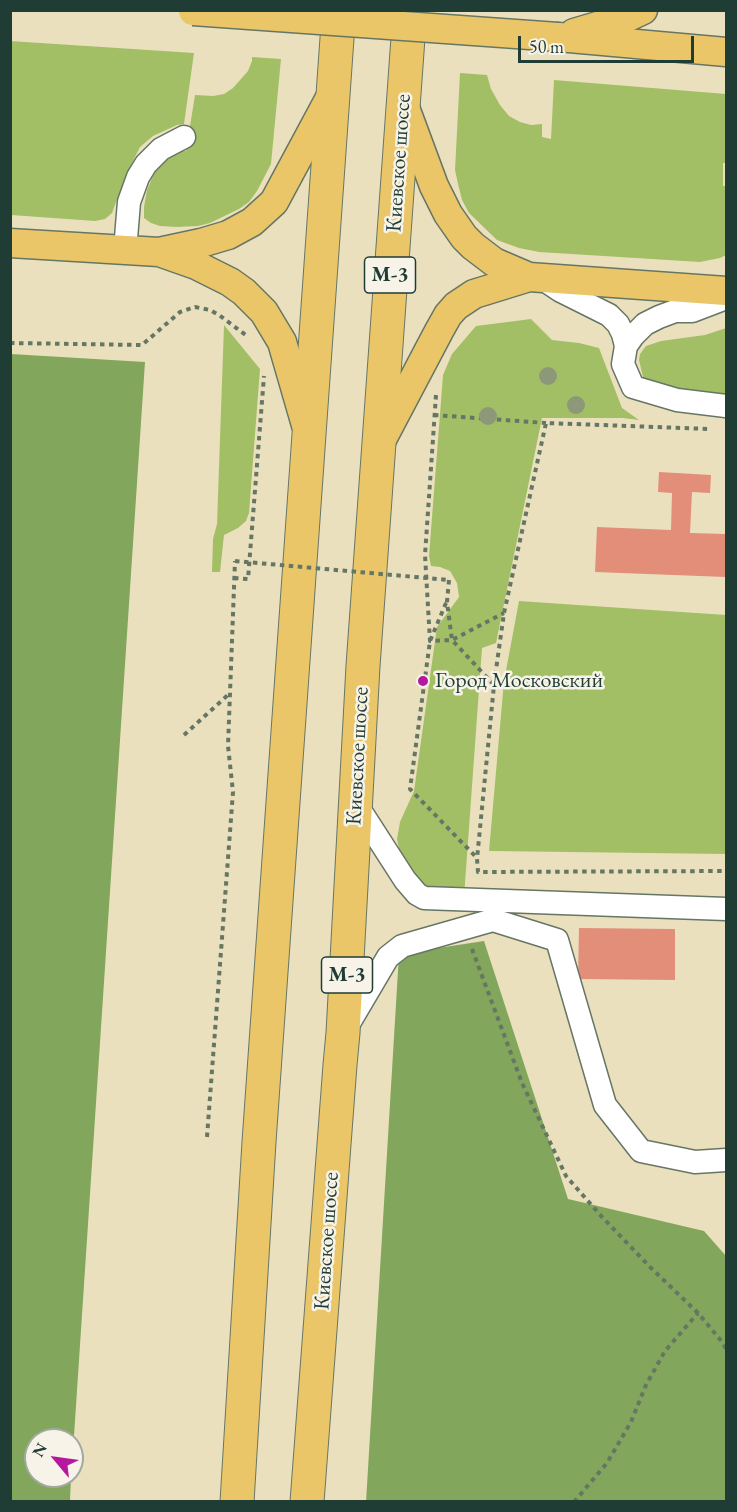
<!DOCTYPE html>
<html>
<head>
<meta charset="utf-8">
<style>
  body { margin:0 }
  #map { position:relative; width:737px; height:1512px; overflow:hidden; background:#ebe0be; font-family:"EB Garamond",serif }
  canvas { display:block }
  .frame { position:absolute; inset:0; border:12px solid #1f3d34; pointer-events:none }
  .north { position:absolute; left:24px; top:1428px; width:60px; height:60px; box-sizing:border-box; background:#f7f3e8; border:2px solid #a1aaa0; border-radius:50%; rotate:299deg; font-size:16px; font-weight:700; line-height:24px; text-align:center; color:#1f3d34 }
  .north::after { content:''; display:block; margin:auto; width:21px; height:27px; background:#b5179e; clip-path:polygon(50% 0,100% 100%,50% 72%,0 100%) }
  .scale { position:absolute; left:518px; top:36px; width:176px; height:27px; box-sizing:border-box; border:3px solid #1f3d34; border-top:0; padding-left:8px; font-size:18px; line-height:21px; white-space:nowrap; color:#1f3d34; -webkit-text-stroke:4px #f7f3e8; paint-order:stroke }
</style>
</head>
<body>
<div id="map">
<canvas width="737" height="1512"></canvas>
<div class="frame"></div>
<div class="north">N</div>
<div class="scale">50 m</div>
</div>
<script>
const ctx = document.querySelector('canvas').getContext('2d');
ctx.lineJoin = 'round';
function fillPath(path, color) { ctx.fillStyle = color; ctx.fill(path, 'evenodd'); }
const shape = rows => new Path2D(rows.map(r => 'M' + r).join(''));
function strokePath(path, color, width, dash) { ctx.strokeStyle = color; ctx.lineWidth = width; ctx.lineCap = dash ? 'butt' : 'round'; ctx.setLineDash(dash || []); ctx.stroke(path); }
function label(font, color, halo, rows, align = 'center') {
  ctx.font = font + ' "EB Garamond",serif'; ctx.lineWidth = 5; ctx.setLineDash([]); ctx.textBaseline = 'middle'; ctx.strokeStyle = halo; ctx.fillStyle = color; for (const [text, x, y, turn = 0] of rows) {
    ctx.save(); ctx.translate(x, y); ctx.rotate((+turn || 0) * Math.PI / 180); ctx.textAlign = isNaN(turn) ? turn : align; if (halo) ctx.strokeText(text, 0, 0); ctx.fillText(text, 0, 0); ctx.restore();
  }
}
fillPath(shape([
  [10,41,194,53,184,124,177,125,153,136,140,147,126,175,112,213,105,219,95,221,11,215],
  [252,57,281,59,271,164,257,191,249,202,239,209,210,223,198,226,177,227,160,226,151,223,144,218,144,207,147,190,153,176,161,161,180,151,186,151,195,95,213,96,224,94,233,88,248,71,252,61],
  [460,73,487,75,491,89,500,105,509,116,520,122,531,125,542,124,542,137,551,139,554,80,726,94,726,163,723,163,723,186,726,186,726,255,720,258,700,262,539,252,519,248,497,240,469,213,462,200,458,184,455,170],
  [531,319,552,340,579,343,599,348,622,408,639,420,623,418,542,418,496,643,482,648,464,897,430,895,403,868,397,839,400,822,414,791,437,627,459,597,457,583,450,571,440,567,431,566,429,556,443,375,452,354,476,326],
  [224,325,260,369,249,513,246,521,238,528,224,535,220,572,212,572,213,539,217,524],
  [726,328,726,397,657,387,643,377,639,360,640,354,646,346,661,341,705,335],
  [519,601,726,615,726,854,489,851,504,681]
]), '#a3bf66');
fillPath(shape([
  [11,354,145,362,72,1466,72,1440,36,1440,36,1476,71,1476,70,1501,11,1501],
  [484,941,568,1199,704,1231,726,1256,726,1501,366,1502,399,954]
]), '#82a65b');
fillPath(shape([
  [659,472,711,475,710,493,692,492,690,533,726,534,726,577,595,572,597,527,671,530,672,493,658,492],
  [579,928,675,929,675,980,578,979]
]), '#e28e79');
const minor = shape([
  [125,250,129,202,138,177,146,164,161,149,184,137],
  [543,279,561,291,609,315,618,324,623,334,626,346,623,364,633,387,677,400,726,406],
  [626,346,633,336,645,324,659,317,675,311,692,311,726,298],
  [356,804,405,880,417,894,424,898,726,909],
  [345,1030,388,957,402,946,493,920,557,940,605,1105,641,1151,695,1162,726,1160]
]);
const major = shape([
  [574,33,628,17,643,10],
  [558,37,726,52],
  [404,105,434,186,448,214,464,237,473,246,494,262,529,277,726,291],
  [10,243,159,252,201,243,228,235,252,222,274,202,332,94],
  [159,252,196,265,230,282,244,292,264,312,282,342,306,425],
  [380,443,439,331,448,315,456,306,474,294,529,277]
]);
const highway = shape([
  [237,1502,259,1142,339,10],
  [307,1502,340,1065,343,1033,363,666,410,10]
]);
strokePath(minor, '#667664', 25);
strokePath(major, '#667664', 31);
strokePath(highway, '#667664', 35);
strokePath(shape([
  [10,343,142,345,180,312,195,307,210,310,219,315,247,336],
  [436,395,425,555,430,641,452,640,504,613],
  [434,415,546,423],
  [234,578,248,579,264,376],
  [449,580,447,602,452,640,494,685,477,859,478,872,726,871],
  [446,603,430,641,410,789,477,858],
  [494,684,504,613,546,423,710,429],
  [184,735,229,694],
  [472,949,522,1083,566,1176,602,1217,650,1267,698,1313,723,1343,726,1349],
  [207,1137,233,792,228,746,235,561],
  [574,1502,607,1463,631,1422,646,1385,665,1351,698,1313]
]), '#667664', 4, [4.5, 4.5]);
strokePath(minor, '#fff', 22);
strokePath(major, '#eac669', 28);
strokePath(highway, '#eac669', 33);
const majorBridge = shape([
  [193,11,558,37]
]);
strokePath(majorBridge, '#667664', 31, []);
strokePath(shape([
  [235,561,449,580]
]), '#667664', 4, [4.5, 4.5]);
strokePath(majorBridge, '#eac669', 28);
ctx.fillStyle = '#8d9879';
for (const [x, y] of [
  [548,376],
  [576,405],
  [488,416]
]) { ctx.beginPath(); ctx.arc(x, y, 9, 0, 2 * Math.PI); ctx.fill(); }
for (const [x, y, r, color] of [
  [423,681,6,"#b5179e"]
]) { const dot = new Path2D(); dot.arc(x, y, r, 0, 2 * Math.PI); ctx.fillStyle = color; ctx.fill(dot); strokePath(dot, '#f7f3e8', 2); }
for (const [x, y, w] of [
  [390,275,51],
  [347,975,51]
]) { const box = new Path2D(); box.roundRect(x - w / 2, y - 18, w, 36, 4.5); ctx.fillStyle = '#f7f3e8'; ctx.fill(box); strokePath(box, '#1f3d34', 1.5); }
label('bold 21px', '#1f3d34', null, [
  ["М-3",390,275],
  ["М-3",347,975]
]);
label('22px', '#1f3d34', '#f7f3e8', [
  ["Киевское шоссе",399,163,-86],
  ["Киевское шоссе",358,756,-87],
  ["Киевское шоссе",327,1241,-86]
]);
label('22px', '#1f3d34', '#f7f3e8', [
  ["Город Московский",435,681]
], 'left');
</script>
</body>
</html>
